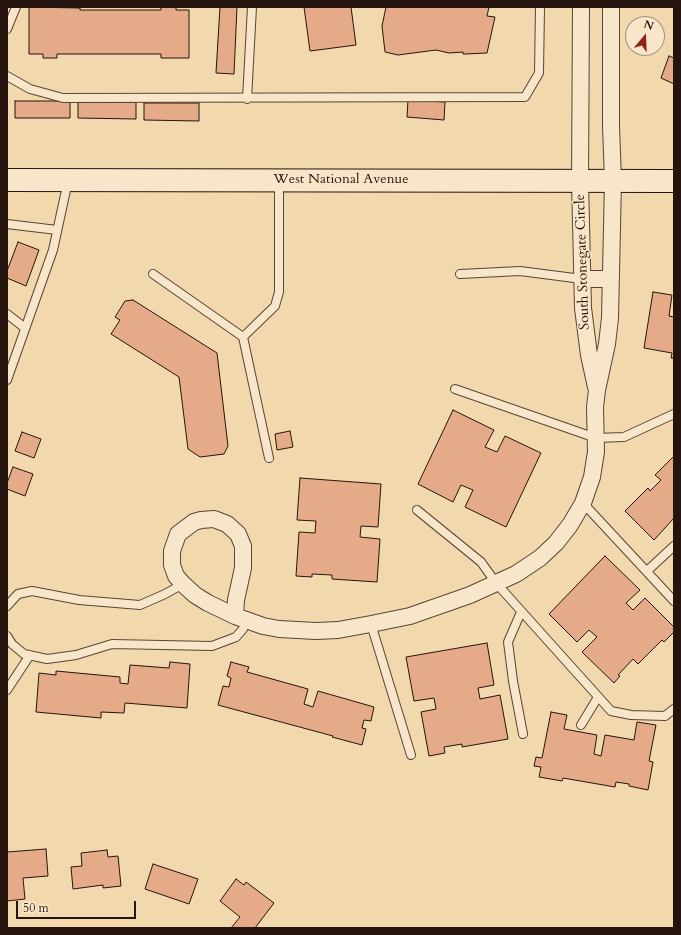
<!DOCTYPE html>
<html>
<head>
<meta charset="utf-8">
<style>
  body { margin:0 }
  #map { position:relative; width:681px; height:935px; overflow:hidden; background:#f2d8ad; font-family:Cardo,serif }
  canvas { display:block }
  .frame { position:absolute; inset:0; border:8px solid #25140d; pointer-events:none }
  .north { position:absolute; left:625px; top:16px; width:40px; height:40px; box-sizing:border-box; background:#f7e6ca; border:1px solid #a3927e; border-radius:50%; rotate:19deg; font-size:11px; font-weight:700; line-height:16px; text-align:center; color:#25140d }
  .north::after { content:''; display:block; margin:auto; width:14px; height:18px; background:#8f2418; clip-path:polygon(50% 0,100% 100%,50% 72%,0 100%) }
  .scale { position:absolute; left:16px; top:901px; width:120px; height:18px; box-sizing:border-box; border:2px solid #25140d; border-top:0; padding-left:5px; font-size:12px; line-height:14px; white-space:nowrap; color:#25140d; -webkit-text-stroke:3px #f7e6ca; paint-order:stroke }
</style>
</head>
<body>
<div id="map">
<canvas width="681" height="935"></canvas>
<div class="frame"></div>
<div class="north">N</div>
<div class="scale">50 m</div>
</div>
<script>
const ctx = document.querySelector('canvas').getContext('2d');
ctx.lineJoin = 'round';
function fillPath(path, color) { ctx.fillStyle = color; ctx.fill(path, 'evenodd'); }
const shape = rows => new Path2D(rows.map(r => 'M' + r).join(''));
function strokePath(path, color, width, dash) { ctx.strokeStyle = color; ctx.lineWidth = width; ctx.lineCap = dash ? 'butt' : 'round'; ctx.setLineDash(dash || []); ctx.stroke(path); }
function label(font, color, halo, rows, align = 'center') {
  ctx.font = font + ' Cardo,serif'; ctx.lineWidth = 3; ctx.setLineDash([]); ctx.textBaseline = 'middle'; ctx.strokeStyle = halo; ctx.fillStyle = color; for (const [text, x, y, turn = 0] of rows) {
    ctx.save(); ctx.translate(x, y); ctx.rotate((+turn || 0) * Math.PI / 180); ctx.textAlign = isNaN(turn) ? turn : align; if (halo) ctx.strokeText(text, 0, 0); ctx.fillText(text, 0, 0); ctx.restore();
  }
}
const building = shape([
  [29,7,80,8,80,10,161,10,161,7,176,7,176,10,189,10,189,58,161,58,161,54,57,54,57,58,43,58,43,54,29,54,29,7],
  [220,7,237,7,234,74,216,73,220,7],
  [304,7,351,7,356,45,310,51,304,7],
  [386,7,489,7,487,16,495,17,487,53,465,54,463,54,463,52,449,53,436,50,398,55,385,52,382,26,386,7],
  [669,56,674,58,674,84,661,78,669,56],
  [408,100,445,102,444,120,407,117,408,100],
  [15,101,70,101,70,118,15,118,15,101],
  [78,102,136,102,136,119,78,118,78,102],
  [144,103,199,103,199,121,144,120,144,103],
  [18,242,39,250,26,286,7,278,7,271,18,242],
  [653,292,672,295,669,316,674,317,674,358,671,358,672,353,644,348,653,292],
  [133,300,217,353,228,446,224,454,200,457,188,449,179,377,111,334,120,320,115,317,125,301,133,300],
  [453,410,494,430,485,447,497,452,505,436,541,453,506,527,465,507,473,490,461,485,453,502,418,484,453,410],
  [290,431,293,447,277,450,275,434,290,431],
  [22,432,41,439,34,458,15,451,22,432],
  [674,456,674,518,654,540,625,511,648,488,650,491,661,480,655,475,674,456],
  [13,467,33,474,25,496,7,489,7,483,13,467],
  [300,478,381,484,378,527,361,526,360,537,380,539,377,582,332,579,332,575,312,574,312,577,296,576,299,532,315,533,316,521,297,520,300,478],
  [605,556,640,590,626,603,633,610,645,598,674,627,674,632,664,642,662,640,638,664,633,659,618,675,620,676,614,683,582,652,597,637,589,630,577,642,549,614,605,556],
  [487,643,494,685,478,688,480,699,500,695,508,739,462,747,462,744,444,747,445,753,429,756,421,712,436,709,434,698,414,701,406,657,487,643],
  [170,662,190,664,187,708,125,703,124,713,101,712,101,718,36,712,39,673,56,675,56,671,120,677,120,683,128,684,130,665,169,668,170,662],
  [231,662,249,667,247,672,308,689,304,704,313,707,318,691,374,707,371,721,364,720,362,728,366,729,362,745,332,737,333,736,218,705,223,686,229,687,231,678,227,676,231,662],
  [551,712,567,715,564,729,597,735,594,754,601,756,605,735,634,740,637,722,656,725,649,761,653,762,648,790,629,786,629,784,616,782,615,787,563,778,562,781,539,777,541,767,534,766,536,757,542,758,551,712],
  [46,849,48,876,23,878,25,899,7,901,7,852,46,849],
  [107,850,108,857,118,856,121,886,103,888,103,885,73,889,71,867,82,866,81,853,107,850],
  [153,864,198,879,189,904,145,889,153,864],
  [236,879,244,885,246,882,274,903,255,928,231,928,240,917,220,901,236,879]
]);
fillPath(building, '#e5ab88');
strokePath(building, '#25140d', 1);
const service = shape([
  [7,29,16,7],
  [7,76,30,89,63,98,525,97,539,73,540,7],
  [247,99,252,7],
  [7,224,57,230],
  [153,274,243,337],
  [460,274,520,271,582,279],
  [7,314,25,328],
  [7,380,53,250,68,181],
  [455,389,596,438,624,437,674,414],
  [269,458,243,337,275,306,279,292,279,181],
  [583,503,674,601],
  [417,510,481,562,496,583,611,711,631,715,665,716,674,709],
  [647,571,674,546],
  [7,606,18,594,32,591,79,600,140,605,165,594,183,584],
  [521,612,508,642,513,681,523,734],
  [371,624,411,755],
  [7,636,12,644,24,654,47,659,76,655,112,644,212,646,236,637,243,629,246,620],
  [7,690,30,655],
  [581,725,598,697]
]);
const minor = shape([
  [581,7,580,181,583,308,589,355,596,387],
  [582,279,611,279],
  [214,519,227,524,238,534,243,546,243,568,236,600,235,616,208,603,195,595,183,584,176,576,172,565,172,551,178,534,194,522,201,520,214,519],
  [235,616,263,626,279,629,316,631,338,630,371,624,410,616,470,595,516,574,540,558,556,543,570,525,583,503,592,477,596,452,595,407,597,390,607,344,610,318,613,181,611,126,611,7]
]);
const secondary = shape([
  [7,180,674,181]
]);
strokePath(service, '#584535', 10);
strokePath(minor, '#584535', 18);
strokePath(secondary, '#25140d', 24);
strokePath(service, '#f7e6ca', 8);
strokePath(minor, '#f7e6ca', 16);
strokePath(secondary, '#f7e6ca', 22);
label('14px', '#25140d', '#f7e6ca', [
  ["West National Avenue",341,180],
  ["South Stonegate Circle",583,262,-92]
]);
</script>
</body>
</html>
